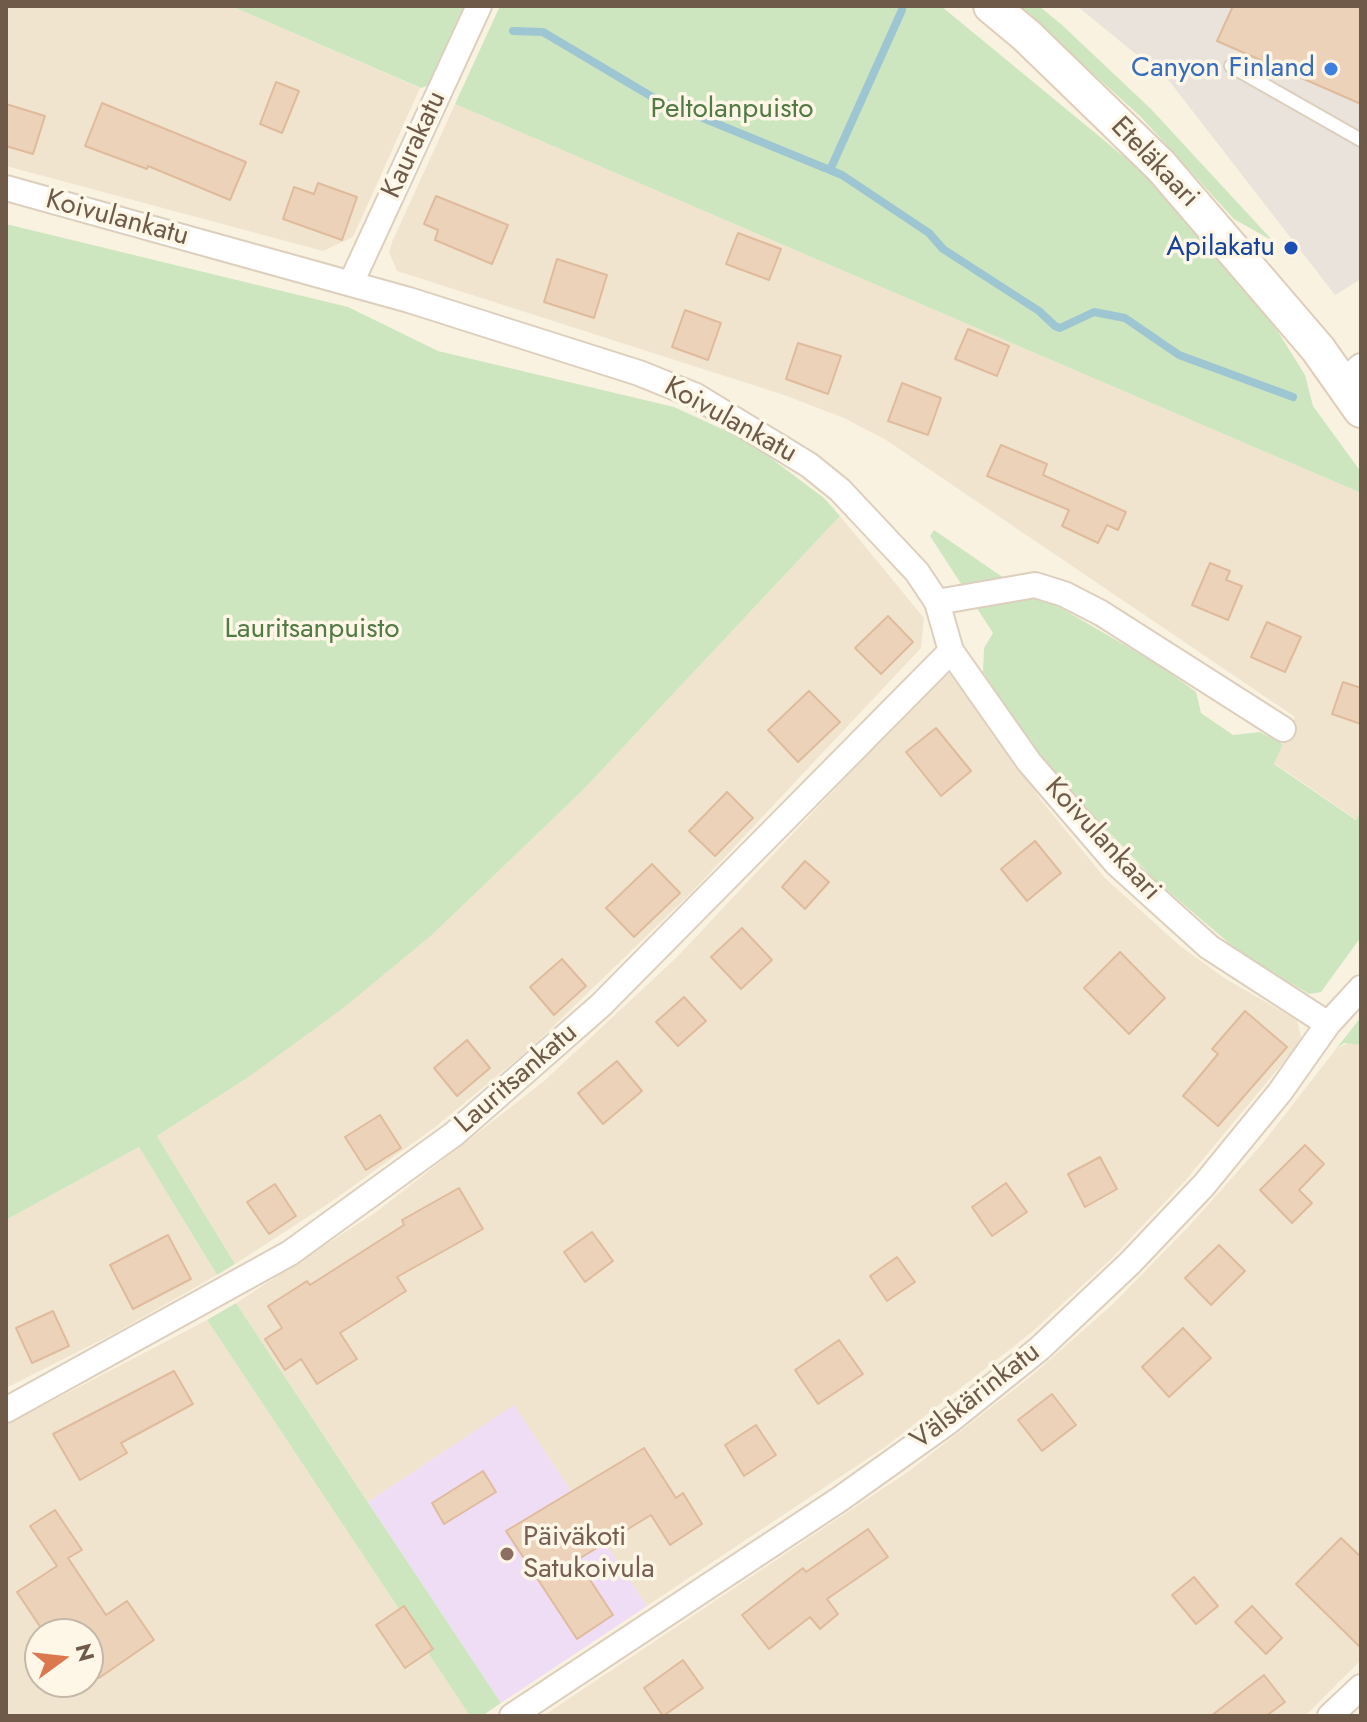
<!DOCTYPE html>
<html>
<head>
<meta charset="utf-8">
<style>
  body { margin:0 }
  #map { position:relative; width:1367px; height:1722px; overflow:hidden; background:#faf2e0; font-family:Jost,sans-serif }
  canvas { display:block }
  .frame { position:absolute; inset:0; border:8px solid #6f5a4a; pointer-events:none }
  .north { position:absolute; left:24px; top:1618px; width:80px; height:80px; box-sizing:border-box; background:#fef6e6; border:2px solid #c5b8a8; border-radius:50%; rotate:75deg; font-size:22px; font-weight:700; line-height:32px; text-align:center; color:#6f5a4a }
  .north::after { content:''; display:block; margin:auto; width:28px; height:36px; background:#dc784d; clip-path:polygon(50% 0,100% 100%,50% 72%,0 100%) }
</style>
</head>
<body>
<div id="map">
<canvas width="1367" height="1722"></canvas>
<div class="frame"></div>
<div class="north">N</div>
</div>
<script>
const ctx = document.querySelector('canvas').getContext('2d');
ctx.lineJoin = 'round';
function fillPath(path, color) { ctx.fillStyle = color; ctx.fill(path, 'evenodd'); }
const shape = rows => new Path2D(rows.map(r => 'M' + r).join(''));
function strokePath(path, color, width, dash) { ctx.strokeStyle = color; ctx.lineWidth = width; ctx.lineCap = dash ? 'butt' : 'round'; ctx.setLineDash(dash || []); ctx.stroke(path); }
function label(font, color, halo, rows, align = 'center') {
  ctx.font = font + ' Jost,sans-serif'; ctx.lineWidth = 7; ctx.setLineDash([]); ctx.textBaseline = 'middle'; ctx.strokeStyle = halo; ctx.fillStyle = color; for (const [text, x, y, turn = 0] of rows) {
    ctx.save(); ctx.translate(x, y); ctx.rotate((+turn || 0) * Math.PI / 180); ctx.textAlign = isNaN(turn) ? turn : align; if (halo) ctx.strokeText(text, 0, 0); ctx.fillText(text, 0, 0); ctx.restore();
  }
}
fillPath(shape([
  [6,6,231,6,420,88,353,237,323,251,6,166],
  [455,104,1361,493,1361,810,1357,820,1274,763,1295,717,886,440,844,418,784,395,397,271,389,252,392,242],
  [840,516,924,618,921,648,692,892,532,1047,434,1128,331,1202,235,1264,157,1136,247,1078,433,934,583,790],
  [951,673,965,681,1041,800,1105,878,1180,946,1226,979,1297,1020,1301,1037,1297,1046,1185,1181,1111,1259,1032,1332,888,1445,647,1606,514,1406,368,1502,236,1303,376,1212,543,1082,677,957,938,679],
  [1350,1042,1361,1045,1361,1660,1305,1716,543,1716,909,1471,1030,1377,1113,1304,1190,1225,1262,1144,1336,1049],
  [139,1147,217,1275,115,1333,6,1388,6,1220],
  [207,1320,470,1716,6,1716,6,1425],
  [40,1634,88,1634,88,1682,40,1682]
]), '#f1e4cf');
fillPath(shape([
  [1077,6,1361,6,1361,279,1335,295,1170,82]
]), '#e9e3dc');
fillPath(shape([
  [514,1405,647,1606,501,1703,368,1502]
]), '#efddf6');
fillPath(shape([
  [231,6,464,6,429,85,421,88],
  [500,6,941,6,1151,179,1262,306,1305,375,1313,406,1361,472,1361,493,455,104],
  [1018,6,1039,6,1062,25,1151,109,1273,241,1234,219,1140,116],
  [6,224,348,307,438,351,674,407,748,441,824,498,840,516,583,790,433,934,342,1009,247,1078,157,1136,235,1264,217,1275,139,1147,6,1220],
  [934,530,1033,598,1054,604,1159,665,1196,692,1201,713,1233,735,1260,732,1283,744,1274,764,1356,820,1361,810,1361,937,1321,992,1309,994,1243,955,1155,880,1067,789,1030,744,983,672,984,648,993,633,930,536],
  [1361,1017,1361,1045,1344,1043,1336,1049],
  [236,1303,501,1703,482,1716,470,1716,207,1320]
]), '#cde6c0');
strokePath(shape([
  [513,31,543,32,654,98,842,175,929,233,943,249,1039,311,1055,326,1060,328,1094,312,1125,318,1179,355,1293,397],
  [830,170,902,10]
]), '#9ec6d2', 8);
const building = shape([
  [1233,6,1361,6,1361,104,1217,41,1233,6],
  [276,82,299,91,282,133,260,124,276,82],
  [102,103,246,162,230,200,148,166,147,169,85,146,102,103],
  [6,104,45,116,33,154,6,146,6,104],
  [318,183,357,197,342,240,283,219,294,187,314,194,318,183],
  [436,196,508,225,492,264,435,240,438,230,424,224,436,196],
  [738,233,781,249,769,280,726,264,738,233],
  [557,259,607,275,594,318,544,302,557,259],
  [685,310,721,323,708,360,672,347,685,310],
  [968,329,1009,346,997,376,955,359,968,329],
  [798,343,841,356,828,394,786,379,798,343],
  [902,383,941,398,928,435,888,421,902,383],
  [1001,445,1047,464,1043,475,1126,512,1118,530,1107,525,1098,543,1062,526,1069,510,987,476,1001,445],
  [1210,563,1230,571,1226,580,1242,586,1228,620,1192,605,1210,563],
  [888,616,913,642,881,674,855,648,888,616],
  [1267,622,1301,637,1285,672,1251,657,1267,622],
  [1343,682,1361,688,1361,724,1332,714,1343,682],
  [809,691,840,722,798,762,768,730,809,691],
  [936,728,971,771,941,796,906,752,936,728],
  [727,792,753,818,715,856,689,831,727,792],
  [1035,841,1061,873,1027,901,1001,869,1035,841],
  [805,861,829,882,805,909,782,887,805,861],
  [652,864,680,893,634,937,606,908,652,864],
  [742,928,772,960,741,989,711,957,742,928],
  [1120,952,1165,998,1129,1034,1084,988,1120,952],
  [562,959,586,986,554,1015,530,987,562,959],
  [684,997,706,1021,678,1046,656,1022,684,997],
  [1245,1011,1287,1047,1218,1126,1183,1096,1218,1054,1212,1049,1245,1011],
  [467,1040,490,1068,457,1096,434,1068,467,1040],
  [617,1061,642,1091,603,1124,578,1093,617,1061],
  [380,1115,401,1148,366,1170,345,1137,380,1115],
  [1305,1145,1324,1164,1299,1190,1312,1203,1292,1223,1260,1190,1305,1145],
  [1100,1157,1117,1189,1085,1207,1068,1174,1100,1157],
  [1006,1183,1027,1212,992,1236,972,1207,1006,1183],
  [275,1184,296,1216,269,1234,247,1202,275,1184],
  [459,1188,483,1229,397,1277,406,1291,340,1333,357,1359,317,1384,301,1359,285,1370,265,1339,282,1328,268,1306,307,1281,310,1285,404,1225,402,1220,459,1188],
  [592,1232,613,1261,585,1282,564,1252,592,1232],
  [168,1235,191,1279,133,1309,110,1265,168,1235],
  [1219,1245,1245,1271,1211,1305,1185,1278,1219,1245],
  [897,1257,915,1282,887,1301,870,1276,897,1257],
  [53,1311,69,1346,32,1363,16,1328,53,1311],
  [1183,1328,1211,1358,1169,1397,1142,1367,1183,1328],
  [839,1340,863,1374,818,1404,795,1370,839,1340],
  [174,1371,193,1404,121,1443,127,1453,80,1480,53,1434,174,1371],
  [1052,1394,1076,1425,1042,1451,1018,1420,1052,1394],
  [756,1425,776,1455,744,1476,725,1445,756,1425],
  [644,1448,676,1498,683,1493,702,1524,670,1545,651,1515,577,1560,613,1615,577,1639,506,1531,644,1448],
  [483,1471,496,1492,444,1524,432,1503,483,1471],
  [55,1510,82,1550,68,1558,106,1615,127,1601,154,1640,99,1678,88,1662,88,1634,45,1634,17,1592,57,1566,30,1526,55,1510],
  [868,1529,888,1557,827,1599,838,1614,820,1629,810,1617,769,1649,742,1615,803,1568,806,1572,868,1529],
  [1341,1538,1361,1557,1361,1648,1296,1584,1341,1538],
  [1194,1577,1218,1606,1196,1624,1172,1595,1194,1577],
  [404,1606,433,1649,405,1668,376,1625,404,1606],
  [1252,1606,1282,1638,1266,1654,1235,1622,1252,1606],
  [683,1660,703,1688,663,1716,644,1688,683,1660],
  [1264,1675,1285,1702,1266,1716,1211,1716,1264,1675]
]);
fillPath(building, '#edd2ba');
strokePath(building, '#dfbb9c', 2);
const service = shape([
  [1231,66,1361,140]
]);
const minor = shape([
  [6,188,409,300,639,373,696,396,809,465,840,490,917,572,937,602,1035,585,1064,594,1101,613,1283,729],
  [351,283,479,6],
  [1342,382,1361,366],
  [937,602,951,651,1029,762,1116,863,1209,947,1328,1024],
  [6,1410,290,1253,454,1134,601,1005,951,651],
  [512,1716,840,1499,948,1422,1039,1349,1130,1263,1204,1185,1280,1092,1328,1024,1361,988],
  [1330,1716,1361,1687]
]);
const secondary = shape([
  [991,6,1027,36,1161,166,1318,349,1361,410]
]);
strokePath(service, '#ddcfbd', 16);
strokePath(minor, '#ddcfbd', 28);
strokePath(secondary, '#dfcdb9', 38);
strokePath(service, '#fff', 12);
strokePath(minor, '#fff', 24);
strokePath(secondary, '#fff', 34);
for (const [x, y, r, color] of [
  [1331,69,8,"#3f7fe0"],
  [1291,248,8,"#1a4fb4"],
  [507,1554,8,"#8d6e63"]
]) { const dot = new Path2D(); dot.arc(x, y, r, 0, 2 * Math.PI); ctx.fillStyle = color; ctx.fill(dot); strokePath(dot, '#fef6e6', 3); }
label('28px', '#366cbe', '#fef6e6', [
  ["Canyon Finland",1315,69]
], 'right');
label('28px', '#517a45', '#fef6e6', [
  ["Peltolanpuisto",732,110],
  ["Lauritsanpuisto",312,630]
]);
label('28px', '#6f5a4a', '#fef6e6', [
  ["Kaurakatu",415,145,-65],
  ["Eteläkaari",1154,163,46],
  ["Koivulankatu",117,219,15],
  ["Koivulankatu",730,421,29],
  ["Koivulankaari",1102,840,47],
  ["Lauritsankatu",517,1079,-41],
  ["Välskärinkatu",976,1397,-38]
]);
label('28px', '#164399', '#fef6e6', [
  ["Apilakatu",1275,248]
], 'right');
label('28px', '#785e54', '#fef6e6', [
  ["Päiväkoti",523,1538],
  ["Satukoivula",523,1570]
], 'left');
</script>
</body>
</html>
